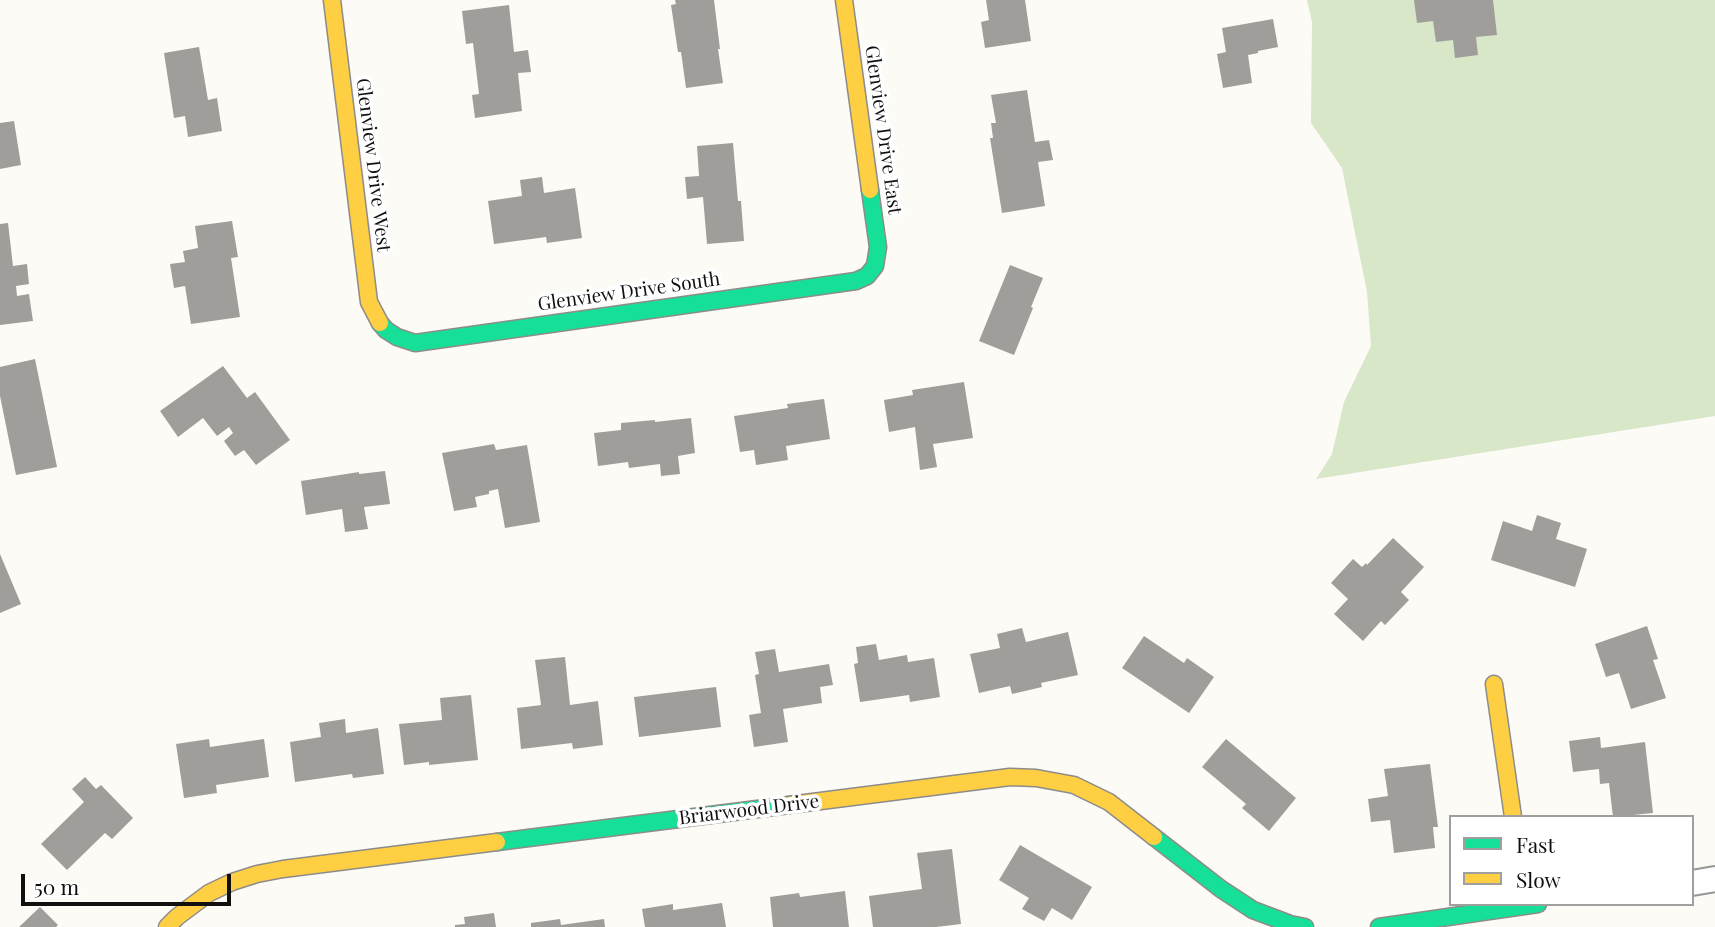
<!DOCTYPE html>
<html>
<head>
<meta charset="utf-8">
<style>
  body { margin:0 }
  #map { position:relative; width:1715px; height:927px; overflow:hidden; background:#fcfbf6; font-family:"Playfair Display",serif }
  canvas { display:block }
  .legend { position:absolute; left:1449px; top:815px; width:245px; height:91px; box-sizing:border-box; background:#fff; border:2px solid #9f9f9f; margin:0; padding:9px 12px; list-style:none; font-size:21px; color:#101010 }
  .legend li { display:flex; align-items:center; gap:14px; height:35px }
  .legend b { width:35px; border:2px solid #9f9f9f }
  .scale { position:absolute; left:21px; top:874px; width:210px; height:32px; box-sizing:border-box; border:4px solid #101010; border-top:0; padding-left:9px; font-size:21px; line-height:24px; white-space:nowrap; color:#101010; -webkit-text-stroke:5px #fff; paint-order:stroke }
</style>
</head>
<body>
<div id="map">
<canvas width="1715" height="927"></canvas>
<ul class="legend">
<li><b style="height:9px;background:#16e098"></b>Fast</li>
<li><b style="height:9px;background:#ffcf43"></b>Slow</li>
</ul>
<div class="scale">50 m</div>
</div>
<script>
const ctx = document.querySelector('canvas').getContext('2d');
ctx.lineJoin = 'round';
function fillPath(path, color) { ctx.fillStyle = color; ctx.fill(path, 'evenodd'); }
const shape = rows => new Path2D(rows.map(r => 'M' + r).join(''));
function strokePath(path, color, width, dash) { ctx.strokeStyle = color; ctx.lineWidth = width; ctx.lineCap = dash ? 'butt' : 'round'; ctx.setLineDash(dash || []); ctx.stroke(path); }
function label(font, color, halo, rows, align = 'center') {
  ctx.font = font + ' "Playfair Display",serif'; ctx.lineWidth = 7; ctx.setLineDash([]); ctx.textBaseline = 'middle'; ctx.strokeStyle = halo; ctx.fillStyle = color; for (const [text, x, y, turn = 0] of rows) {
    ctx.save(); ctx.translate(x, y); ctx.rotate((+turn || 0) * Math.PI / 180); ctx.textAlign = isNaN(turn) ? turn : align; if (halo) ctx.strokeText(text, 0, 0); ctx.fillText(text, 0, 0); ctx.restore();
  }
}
fillPath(shape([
  [1307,0,1715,0,1715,416,1316,479,1332,454,1344,402,1371,346,1367,292,1342,168,1311,123,1312,22]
]), '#d8e7c7');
fillPath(shape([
  [675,0,714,0,720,49,718,49,723,83,686,88,681,52,678,52,671,5,676,4],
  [986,0,1025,0,1031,41,985,48,981,22,989,20],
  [1414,0,1493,0,1497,35,1476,37,1478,55,1455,58,1453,40,1436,42,1433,21,1417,23],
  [509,5,514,52,528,50,531,72,518,73,522,111,475,118,472,95,479,94,473,43,466,44,462,11],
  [1273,19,1278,47,1258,51,1258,53,1248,55,1252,83,1223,88,1217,54,1226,52,1222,28],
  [199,47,208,100,217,98,222,131,188,137,185,116,174,118,164,53],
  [1027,90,1035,142,1049,140,1053,160,1038,162,1045,206,1002,213,990,138,993,138,991,123,996,123,991,95],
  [14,121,21,165,0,169,0,123],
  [733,143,738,201,741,201,744,241,707,244,703,197,687,199,685,177,699,176,697,146],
  [542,177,544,193,575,188,582,238,547,243,546,237,494,244,488,201,522,196,520,180],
  [232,221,238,257,231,258,240,317,191,324,185,286,174,288,170,264,185,262,183,251,198,248,195,226],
  [8,223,13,266,27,264,29,284,16,286,17,296,29,294,33,321,0,325,0,224],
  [1010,265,1043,278,1031,307,1033,308,1014,355,979,341],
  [35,359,57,467,16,475,0,396,0,367],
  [223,366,247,398,255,392,290,440,256,465,244,450,235,456,224,441,233,433,229,427,217,436,203,418,178,437,160,411],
  [964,382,973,438,933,444,937,467,920,470,915,427,889,432,884,400,913,395,912,390],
  [824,399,830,439,786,446,788,460,756,465,754,450,740,452,734,416,788,408,787,404],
  [691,418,695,453,678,456,680,474,661,476,660,464,629,468,628,462,598,466,594,433,621,430,621,423,655,420,655,422],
  [494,444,496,450,527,445,540,522,505,528,498,489,489,491,489,494,475,497,477,507,454,511,442,453],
  [385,471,390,504,364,507,368,529,345,532,342,509,306,515,301,481,359,472,359,474],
  [1537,515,1561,523,1556,539,1587,549,1575,587,1491,560,1503,521,1532,531],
  [1393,538,1424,567,1401,592,1409,600,1385,625,1381,621,1363,641,1334,614,1348,599,1331,583,1353,559,1362,567,1366,563,1367,565],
  [0,554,21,604,0,613],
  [1647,626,1658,659,1653,660,1666,698,1631,709,1619,673,1606,677,1595,644],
  [1022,628,1026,642,1068,632,1078,675,1041,683,1042,687,1012,694,1010,686,979,693,970,654,1000,648,997,634],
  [1144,636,1184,663,1187,658,1214,677,1189,713,1122,668],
  [876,644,879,660,907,655,908,662,934,658,940,697,910,702,909,695,860,702,854,664,858,663,856,647],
  [775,649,779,672,829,664,833,685,820,687,822,703,783,709,788,742,754,747,749,715,761,713,755,675,759,674,755,652],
  [565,657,570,705,598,701,603,745,573,749,572,743,521,749,517,708,541,705,535,660],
  [716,687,721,727,639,737,634,697],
  [471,695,478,760,429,765,429,762,404,765,399,724,442,720,440,698],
  [345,719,346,733,378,728,384,774,353,778,352,774,295,782,290,742,321,737,319,723],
  [1600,737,1601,748,1645,742,1653,813,1613,817,1609,783,1600,784,1599,769,1573,772,1569,741],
  [209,739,210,747,264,739,269,777,216,785,217,793,184,798,176,744],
  [1226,739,1296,798,1269,831,1242,808,1246,804,1202,767],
  [1430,764,1438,827,1433,827,1435,848,1394,853,1390,820,1371,822,1368,799,1388,796,1384,769],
  [85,777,96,789,101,785,133,818,112,839,105,833,67,870,41,844,84,802,72,789],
  [1020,845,1092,887,1072,920,1052,908,1044,921,1022,909,1029,898,999,880],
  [952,849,961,924,936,927,873,927,869,896,922,889,917,853],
  [845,891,849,927,773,927,770,897,799,893,800,897],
  [722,903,726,927,645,927,642,909,673,904,673,910],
  [40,907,58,925,56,927,19,927],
  [494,913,496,927,455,927,455,925,465,924,464,917],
  [560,919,561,925,604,919,605,927,531,927,531,923]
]), '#a09e9b');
const street = shape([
  [1692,883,1715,879]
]);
const fast = shape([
  [380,323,386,330,397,337,415,343,856,281,867,276,875,266,878,247,870,190],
  [1154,837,1221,889,1253,910,1290,924,1305,927],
  [497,842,789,805],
  [1379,927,1538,904]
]);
const slow = shape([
  [332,0,369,302,380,323],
  [844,0,870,190],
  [1494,684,1513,817],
  [789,805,1010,777,1036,778,1074,785,1109,802,1154,837],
  [167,927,177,917,209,893,232,882,257,874,283,869,497,842]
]);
strokePath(street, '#969694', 28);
strokePath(fast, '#8d8c8a', 19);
strokePath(slow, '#8d8c8a', 19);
strokePath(street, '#fffefe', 24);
strokePath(fast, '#16e098', 16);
strokePath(slow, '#ffcf43', 16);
label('19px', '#101010', '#fff', [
  ["Glenview Drive East",883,130,82],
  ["Glenview Drive West",373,165,83],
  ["Glenview Drive South",629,292,-8],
  ["Briarwood Drive",749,810,-7]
]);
</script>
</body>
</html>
